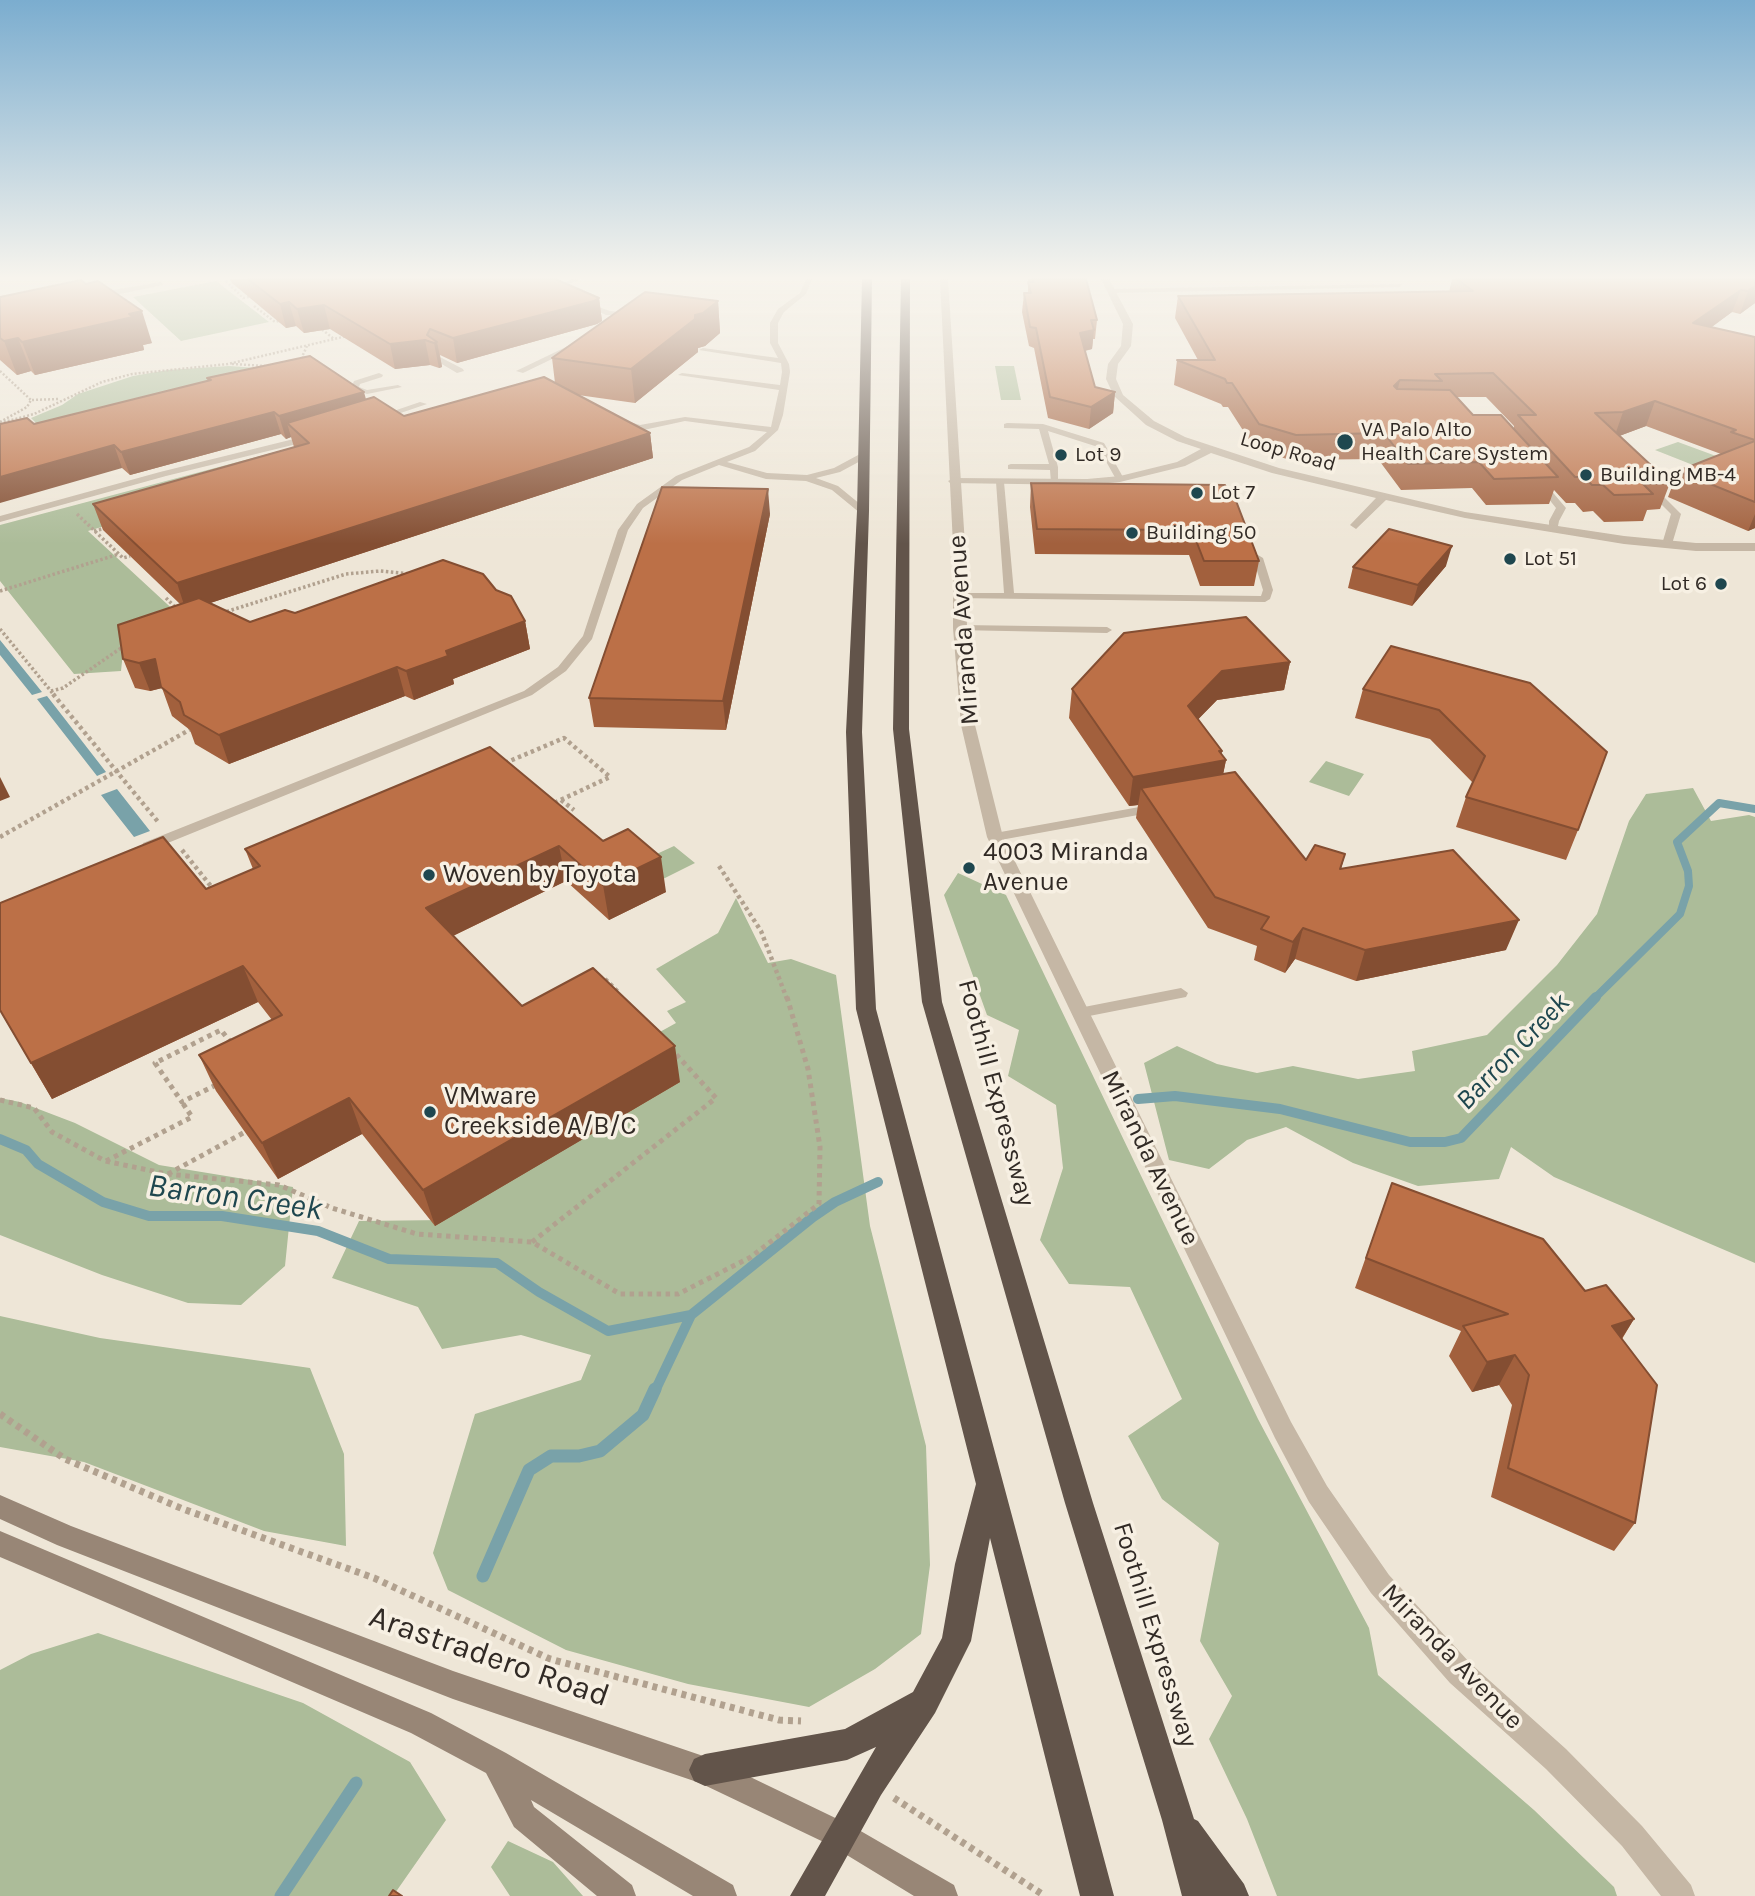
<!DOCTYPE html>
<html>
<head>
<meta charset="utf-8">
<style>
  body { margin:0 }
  canvas { display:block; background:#eee6d7 }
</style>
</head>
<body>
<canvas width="1755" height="1896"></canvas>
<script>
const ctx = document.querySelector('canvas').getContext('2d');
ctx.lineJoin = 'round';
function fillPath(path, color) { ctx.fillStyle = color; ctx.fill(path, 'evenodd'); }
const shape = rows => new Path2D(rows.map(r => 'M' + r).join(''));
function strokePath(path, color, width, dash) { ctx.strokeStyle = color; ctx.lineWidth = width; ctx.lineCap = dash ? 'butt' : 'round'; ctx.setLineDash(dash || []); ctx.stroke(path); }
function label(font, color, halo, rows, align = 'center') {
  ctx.font = font + ' Karla,sans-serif'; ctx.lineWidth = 7; ctx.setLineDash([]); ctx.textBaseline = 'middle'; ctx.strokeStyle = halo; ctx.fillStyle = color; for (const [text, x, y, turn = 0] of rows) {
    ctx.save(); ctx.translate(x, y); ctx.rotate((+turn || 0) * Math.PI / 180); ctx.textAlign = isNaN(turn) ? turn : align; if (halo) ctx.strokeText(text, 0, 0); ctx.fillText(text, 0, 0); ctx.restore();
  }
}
fillPath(shape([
  [216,281,269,322,181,341,133,297],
  [229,366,302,371,49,436,31,418,62,405,78,394,133,376,168,370],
  [995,366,1014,366,1021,400,1001,400],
  [419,433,88,531,193,628,123,652,121,671,74,674,0,581,0,525,328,438],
  [1678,442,1716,456,1693,465,1655,450],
  [1326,761,1364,774,1349,796,1309,782],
  [1693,788,1711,821,1749,815,1755,817,1755,1263,1554,1177,1511,1147,1499,1179,1418,1186,1353,1163,1286,1127,1247,1140,1209,1169,1169,1160,1144,1063,1177,1046,1217,1064,1257,1073,1293,1066,1358,1079,1415,1071,1412,1051,1487,1035,1557,965,1597,914,1629,821,1646,794],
  [674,846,695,863,657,882,635,864],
  [958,873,1006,895,1258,1419,1369,1628,1378,1675,1534,1810,1614,1887,1617,1896,1277,1896,1247,1819,1209,1739,1232,1696,1200,1641,1219,1543,1162,1499,1128,1436,1182,1399,1130,1287,1069,1284,1040,1240,1063,1168,1056,1105,1008,1076,1019,1030,987,1015,944,895],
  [736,898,768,963,791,959,836,975,870,1226,926,1446,930,1565,921,1634,875,1669,809,1707,688,1684,566,1650,448,1590,433,1553,475,1414,581,1380,591,1355,521,1335,442,1349,418,1307,332,1278,359,1221,445,1220,640,1043,676,1023,667,1011,686,1002,656,969,718,933],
  [0,1098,20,1102,75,1123,159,1165,293,1187,285,1266,241,1305,188,1303,102,1275,0,1235],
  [0,1316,100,1338,310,1368,344,1454,346,1546,264,1531,84,1462,0,1447],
  [98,1633,303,1703,410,1762,446,1820,393,1896,0,1896,0,1670,31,1654],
  [508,1841,553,1862,583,1896,510,1896,491,1867]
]), '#acbc99');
fillPath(shape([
  [0,640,42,692,32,695,0,655],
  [47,696,106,772,97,776,37,699],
  [117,789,150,831,134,837,101,795]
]), '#79a2a9');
strokePath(shape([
  [1594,999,1680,914,1689,886,1688,871,1677,842,1719,803,1755,809]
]), '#79a2a9', 8);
strokePath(shape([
  [1138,1099,1175,1096,1280,1109,1410,1142,1445,1142,1461,1138,1596,997],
  [0,1139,26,1150,38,1164,103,1202,149,1216,222,1216,318,1231,389,1259,497,1263,539,1292,608,1331,691,1315,813,1217,835,1202,878,1182],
  [655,1391,691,1315]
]), '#79a2a9', 10);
strokePath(shape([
  [483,1576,529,1470,551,1456,579,1456,600,1451,643,1415,655,1389],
  [281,1896,356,1783]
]), '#79a2a9', 13);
strokePath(shape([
  [226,281,243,298,254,296],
  [254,306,275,322,283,320],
  [319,327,334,339],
  [307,346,302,357,307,361],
  [232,364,265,366],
  [0,371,31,400],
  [0,422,27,407,31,400,59,399],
  [0,423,34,414,102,382,132,374,228,364,347,336]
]), '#b1a18f', 2.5, [2, 2]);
strokePath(shape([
  [77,514,123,558,130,556],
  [94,531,107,528],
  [0,591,119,554],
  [166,598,178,610],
  [222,613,346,574,380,571,410,574],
  [0,629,55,696],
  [51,691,63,688,124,646]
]), '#b1a18f', 3.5, [2.5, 2.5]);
strokePath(shape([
  [53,694,159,823],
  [505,763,564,738,610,777,554,803],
  [561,800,574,810],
  [0,837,191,729],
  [182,850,214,890],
  [719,866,761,931,787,999],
  [605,979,619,993]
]), '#b1a18f', 4.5, [3.5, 3.5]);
strokePath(shape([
  [216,1085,182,1102,155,1063,221,1030,232,1044],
  [0,1100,34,1108,52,1132,105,1161,167,1174,279,1185,332,1208,417,1234,532,1242,620,1294,678,1294,751,1257,819,1204,820,1147,808,1069,787,997],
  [106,1161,192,1117,182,1102],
  [168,1174,245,1132],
  [532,1242,716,1098,673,1051]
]), '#b1a18f', 5, [4.5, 4.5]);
strokePath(shape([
  [0,1414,65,1459,183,1509,374,1578,550,1659,779,1720,801,1721],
  [894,1798,1045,1896]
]), '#b1a18f', 7, [5, 5]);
fillPath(shape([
  [573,279,581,279,560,288,563,293,559,293,552,288,573,279],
  [806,279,812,279,806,294,784,312,778,323,778,343,789,364,790,372,783,415,778,430,755,451,727,462,767,473,807,475,834,468,860,454,866,454,866,458,840,472,816,478,838,486,866,509,866,513,860,513,832,490,806,481,766,479,719,465,682,480,643,508,628,530,592,639,566,671,532,695,153,849,143,849,142,846,143,843,524,691,558,667,583,636,618,530,637,504,676,476,749,447,767,432,685,421,639,431,620,422,624,420,640,425,685,417,771,427,779,390,678,375,682,373,780,385,782,372,781,363,699,350,703,348,778,358,770,343,770,323,778,309,800,293,806,279],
  [161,282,163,285,120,294,98,295,95,293,161,282],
  [1402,284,1400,287,1111,293,1108,291,1111,289,1402,284],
  [581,301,610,311,629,313,625,315,606,315,581,303,581,301],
  [568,346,575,348,523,373,516,371,568,346],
  [438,356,463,369,464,371,457,373,435,360,435,356,438,356],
  [379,373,383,375,382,377,360,384,359,387,367,390,398,385,402,387,367,394,351,388,354,381,379,373],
  [420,402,427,404,383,419,376,417,420,402],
  [1007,423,1043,424,1104,443,1124,479,1117,481,1098,447,1048,431,1058,467,1058,484,1051,482,1050,470,1008,469,1008,465,1011,464,1049,464,1039,429,1004,428,1004,424,1007,423],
  [310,435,314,438,313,440,166,476,0,522,0,516,160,472,310,435],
  [1000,479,1004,482,1014,593,1261,596,1263,590,1253,558,1258,555,1263,558,1273,590,1270,599,1265,602,954,598,953,596,958,593,1004,593,996,482,1000,479],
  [1540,480,1543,481,1566,508,1559,521,1557,531,1549,529,1549,521,1556,508,1536,483,1540,480],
  [1659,482,1663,485,1661,494,1681,514,1672,544,1667,547,1662,544,1671,514,1651,494,1655,485,1659,482],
  [960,625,1107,627,1112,630,1107,633,956,630,955,628,960,625],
  [1156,804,1160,805,1162,808,1160,811,995,841,989,837,995,833,1156,804],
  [1181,988,1188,993,1186,997,1079,1018,1074,1017,1072,1013,1074,1009,1079,1008,1181,988]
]), '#c5b7a5');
fillPath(shape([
  [1101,279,1109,279,1133,324,1131,346,1118,364,1116,379,1123,395,1154,421,1185,437,1279,468,1465,512,1624,536,1696,543,1755,543,1755,551,1696,551,1624,544,1465,518,1386,500,1356,529,1350,525,1376,498,1272,473,1211,453,1185,466,1120,482,1087,485,950,483,948,481,954,478,1087,479,1120,476,1177,462,1201,449,1177,441,1146,425,1114,396,1106,379,1108,364,1121,346,1123,324,1101,279]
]), '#c5b7a5');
fillPath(shape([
  [940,279,948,279,965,545,967,628,975,725,1003,837,1291,1422,1327,1486,1389,1575,1470,1663,1566,1749,1642,1826,1691,1885,1695,1896,1661,1896,1622,1846,1546,1769,1450,1683,1371,1593,1309,1502,1275,1438,987,837,961,725,953,628,953,545,940,279]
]), '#c5b7a5');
fillPath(shape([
  [0,1495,71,1526,453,1671,715,1760,852,1826,954,1885,958,1896,914,1896,832,1846,700,1783,453,1699,57,1545,0,1519,0,1495],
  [0,1531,431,1713,506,1753,733,1885,737,1896,693,1896,531,1800,534,1807,632,1885,636,1896,597,1896,514,1827,486,1773,411,1733,0,1557,0,1531]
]), '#988676');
fillPath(shape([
  [862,279,872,279,869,511,862,732,876,1009,1114,1896,1080,1896,990,1538,971,1641,935,1713,881,1795,825,1896,790,1896,876,1747,847,1760,705,1786,694,1781,689,1770,694,1759,705,1754,845,1729,913,1692,942,1638,955,1564,976,1484,856,1009,846,732,857,511,862,279],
  [901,279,910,279,909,729,942,1002,1093,1503,1194,1819,1198,1821,1244,1884,1249,1896,1182,1896,1162,1820,1065,1503,922,1002,893,729,901,279]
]), '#62544a');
fillPath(shape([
  [230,279,558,279,557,279,599,298,602,321,597,324,457,363,440,355,442,367,439,368,430,365,395,369,330,329,304,333,296,326,286,328,232,283],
  [1028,279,1086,279,1097,320,1095,339,1093,339,1092,349,1085,351,1095,387,1115,392,1113,413,1089,429,1048,418,1034,348,1029,346,1022,312,1024,293,1028,293],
  [1452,279,1755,279,1755,303,1740,314,1732,312,1711,327,1755,337,1755,528,1748,531,1668,497,1678,471,1721,454,1646,426,1619,436,1670,483,1660,509,1647,510,1643,521,1604,522,1593,511,1583,512,1575,503,1566,503,1554,490,1549,504,1486,505,1472,488,1401,490,1378,459,1290,460,1255,449,1228,407,1223,407,1221,404,1174,385,1177,360,1198,360,1175,318,1178,296,1449,292],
  [1457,397,1486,397,1514,426,1514,429,1473,415],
  [0,297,152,343,143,345,144,350,35,375,31,371,17,375,0,360],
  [718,301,720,333,705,346,698,348,698,352,635,403,578,395,650,433,653,458,210,603,250,622,295,613,496,590,525,621,530,649,453,679,454,684,414,700,405,696,229,764,195,744,190,730,172,716,162,688,150,691,135,688,123,659,180,604,103,530,93,504,294,447,291,437,286,439,281,434,130,475,122,468,34,424,208,381,207,378,366,400,404,416,555,383,552,358],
  [1031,483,1229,493,1259,561,1254,586,1200,586,1189,555,1035,554,1030,507],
  [770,514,726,730,594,727,589,698],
  [1446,566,1412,606,1348,588,1353,567],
  [1290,662,1284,690,1217,700,1198,719,1222,751,1221,754,1226,760,1223,774,1306,860,1345,854,1341,869,1506,950,1356,981,1295,959,1285,973,1254,960,1257,946,1208,928,1136,818,1138,805,1129,806,1069,718,1072,689],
  [1530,683,1578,830,1566,860,1456,827,1466,797,1473,783,1430,739,1355,718,1363,689],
  [603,841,666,892,609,920,566,881,453,936,522,1006,680,1082,435,1226,362,1134,278,1179,216,1091,199,1055,272,1020,258,1002,52,1099,0,1011,206,889,253,869,245,849],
  [1392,1183,1634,1319,1622,1339,1635,1523,1614,1551,1491,1497,1512,1405,1499,1385,1472,1392,1449,1356,1461,1331,1355,1288]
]), '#a2603d');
fillPath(shape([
  [1755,286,1755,303,1740,314,1748,291],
  [1741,290,1732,312,1685,347,1693,323],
  [599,298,602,321,597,324,457,363,453,338],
  [718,301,720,333,705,346,698,348,698,352,635,403,631,369,695,315],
  [289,302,296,326,286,328,280,304],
  [324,305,330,329,304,333,297,309],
  [142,311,152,343,143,345,144,350,35,375,22,342],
  [1094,330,1092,349,1078,352,1080,333],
  [18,338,31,371,17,375,4,341],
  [425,340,430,365,395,369,390,344],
  [437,342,442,367,439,368,434,343],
  [1400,380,1394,404,1394,386],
  [364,392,370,414,287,423,291,437,286,439,279,416],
  [1115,392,1113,413,1089,429,1091,407],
  [1655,401,1646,426,1614,438,1623,412],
  [274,412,281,434,130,475,121,452],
  [650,433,653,458,186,611,177,583],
  [114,445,122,468,0,503,0,477],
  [768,489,770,514,726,730,723,701],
  [1755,514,1755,528,1748,531],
  [1452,546,1446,566,1412,606,1418,585],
  [525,621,530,649,453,679,454,684,414,700,406,671,446,651],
  [155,659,166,687,150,691,139,663],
  [1290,662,1284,690,1217,700,1183,735,1188,706,1222,671],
  [397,667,405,696,229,764,219,735],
  [1219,751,1222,751,1220,761,1226,760,1220,790,1141,788,1138,805,1129,806,1133,777],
  [0,777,10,797,0,801],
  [559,846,566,881,436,944,426,908],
  [661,857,666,892,609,920,603,885],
  [1519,920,1506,950,1356,981,1365,950],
  [1303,928,1295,959,1285,973,1293,942],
  [243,966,258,1002,52,1099,31,1063],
  [675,1046,680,1082,435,1226,423,1190],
  [349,1098,362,1134,278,1179,262,1143],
  [1634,1319,1615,1349,1612,1326],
  [1515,1355,1499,1385,1472,1392,1487,1362]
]), '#844e32');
const building = shape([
  [248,279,555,279,599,298,594,301,453,338,430,329,427,335,437,342,434,343,425,340,390,344,324,305,297,309,289,302,280,304,248,279],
  [1033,279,1086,279,1097,320,1091,320,1094,330,1080,333,1095,387,1115,392,1091,407,1050,397,1036,328,1030,327,1024,293,1031,293,1028,282,1034,282,1033,279],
  [1457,279,1755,279,1755,286,1748,291,1741,290,1693,323,1755,337,1755,440,1731,432,1736,430,1655,401,1623,412,1595,413,1670,483,1643,484,1653,494,1614,495,1603,485,1592,485,1584,477,1575,477,1518,415,1536,415,1493,373,1435,374,1442,381,1400,380,1394,386,1397,389,1450,390,1473,415,1501,415,1558,477,1494,479,1479,462,1408,464,1384,433,1296,435,1259,424,1232,383,1227,383,1225,379,1177,360,1215,360,1178,296,1473,291,1457,279],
  [81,280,86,284,98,281,142,311,129,314,133,317,22,342,18,338,4,341,0,338,0,297,81,280],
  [645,292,718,301,703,313,695,315,695,319,631,369,552,358,645,292],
  [310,356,364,392,279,416,274,412,121,452,114,445,0,477,0,424,27,418,34,424,211,380,207,378,310,356],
  [544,377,650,433,177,583,93,504,309,443,287,423,374,397,404,416,544,377],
  [1755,441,1755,502,1678,471,1755,441],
  [1031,483,1225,485,1229,493,1233,493,1259,561,1204,561,1192,530,1037,529,1031,483],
  [662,487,768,489,723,701,589,698,662,487],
  [1389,529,1452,546,1418,585,1353,567,1389,529],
  [443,560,483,574,496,590,511,596,525,621,446,651,448,656,406,671,397,667,219,735,184,715,180,702,161,687,155,659,139,663,123,659,118,625,199,598,250,622,285,610,295,613,443,560],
  [1246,617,1290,662,1222,671,1188,706,1222,751,1219,751,1226,760,1133,777,1072,689,1124,633,1246,617],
  [1391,646,1530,683,1607,752,1578,830,1466,797,1485,756,1439,710,1363,689,1391,646],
  [490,747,603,841,628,829,661,857,603,885,559,846,426,908,522,1006,593,968,675,1046,423,1190,349,1098,262,1143,199,1055,282,1015,243,966,31,1063,0,1010,0,903,163,837,206,889,260,866,245,849,490,747],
  [1235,772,1306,860,1315,845,1345,854,1340,869,1453,850,1519,920,1365,950,1303,928,1293,942,1261,929,1269,917,1215,897,1141,788,1235,772],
  [1392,1183,1543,1239,1585,1291,1606,1285,1634,1319,1612,1326,1657,1385,1635,1523,1508,1468,1529,1375,1515,1355,1487,1362,1463,1326,1508,1314,1366,1258,1392,1183],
  [393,1890,402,1896,389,1896,393,1890]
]);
fillPath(building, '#bc7047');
strokePath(building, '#844e32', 2);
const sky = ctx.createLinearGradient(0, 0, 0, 544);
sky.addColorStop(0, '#7badcf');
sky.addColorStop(0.51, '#f7f4ed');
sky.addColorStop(1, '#f7f4ed00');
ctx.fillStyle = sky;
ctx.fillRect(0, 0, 1755, 544);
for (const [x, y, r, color] of [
  [1345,442,9,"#1f474f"],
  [1061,455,7,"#1f474f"],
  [1586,475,7,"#1f474f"],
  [1197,493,7,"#1f474f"],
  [1132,533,7,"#1f474f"],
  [1510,559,7,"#1f474f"],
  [1721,584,7,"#1f474f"],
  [969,868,7,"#1f474f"],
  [429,875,7,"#1f474f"],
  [430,1112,7,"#1f474f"]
]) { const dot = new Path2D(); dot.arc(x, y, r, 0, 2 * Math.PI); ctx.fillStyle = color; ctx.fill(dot); strokePath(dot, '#f7f0e3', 2.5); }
label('21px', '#312a25', '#f7f0e3', [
  ["VA Palo Alto",1361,430],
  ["Health Care System",1361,454],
  ["Lot 9",1075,455],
  ["Building MB-4",1600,475],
  ["Lot 7",1211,493],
  ["Building 50",1146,533],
  ["Lot 51",1524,559],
  ["Lot 6",1707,584,"right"]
], 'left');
label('21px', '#312a25', '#f7f0e3', [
  ["Loop Road",1288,452,16]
]);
label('26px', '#312a25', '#f7f0e3', [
  ["Miranda Avenue",964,630,-94],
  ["Foothill Expressway",996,1093,75],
  ["Miranda Avenue",1150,1158,64],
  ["Foothill Expressway",1155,1635,73],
  ["Miranda Avenue",1452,1657,46]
]);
label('26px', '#312a25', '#f7f0e3', [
  ["4003 Miranda",983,853],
  ["Avenue",983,883],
  ["Woven by Toyota",443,875],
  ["VMware",444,1097],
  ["Creekside A/B/C",444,1127]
], 'left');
label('italic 28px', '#1f474f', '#f7f0e3', [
  ["Barron Creek",1513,1052,-46]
]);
label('32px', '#312a25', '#f7f0e3', [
  ["Arastradero Road",489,1657,19]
]);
label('italic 33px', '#1f474f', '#f7f0e3', [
  ["Barron Creek",235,1198,8]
]);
</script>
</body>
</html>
